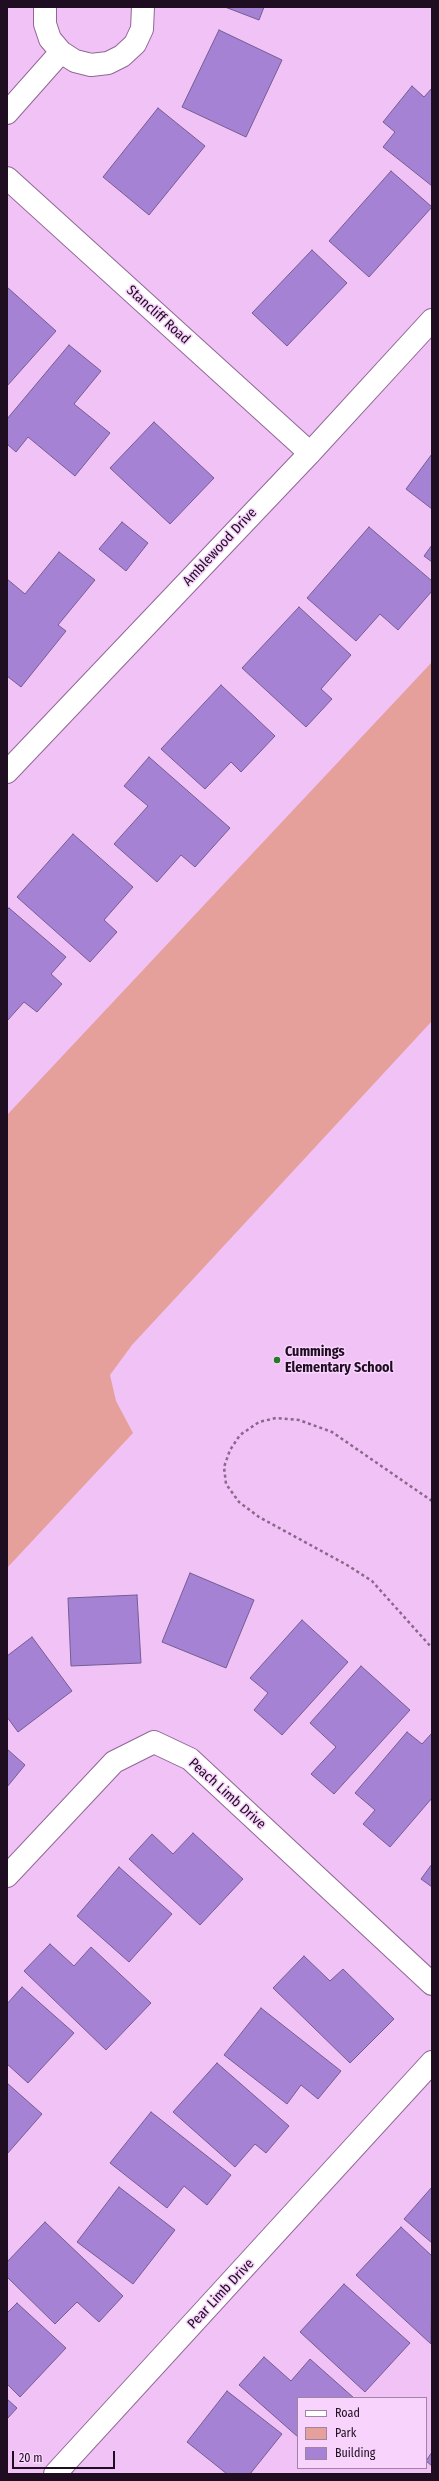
<!DOCTYPE html>
<html>
<head>
<meta charset="utf-8">
<style>
  body { margin:0 }
  #map { position:relative; width:439px; height:2481px; overflow:hidden; background:#f0c2f5; font-family:"Fira Sans Condensed",sans-serif }
  canvas { display:block }
  .frame { position:absolute; inset:0; border:8px solid #1f0e21; pointer-events:none }
  .legend { position:absolute; left:297px; top:2397px; width:130px; height:72px; box-sizing:border-box; background:#f8d3fc; border:1px solid #a184a4; margin:0; padding:5px 7px; list-style:none; font-size:12px; color:#1f0e21 }
  .legend li { display:flex; align-items:center; gap:8px; height:20px }
  .legend b { width:20px; border:1px solid #a184a4 }
  .scale { position:absolute; left:12px; top:2451px; width:103px; height:18px; box-sizing:border-box; border:2px solid #1f0e21; border-top:0; padding-left:5px; font-size:12px; line-height:14px; white-space:nowrap; color:#1f0e21; -webkit-text-stroke:3px #f8d3fc; paint-order:stroke }
</style>
</head>
<body>
<div id="map">
<canvas width="439" height="2481"></canvas>
<div class="frame"></div>
<ul class="legend">
<li><b style="height:5px;background:#fff"></b>Road</li>
<li><b style="height:11px;background:#e5a09c"></b>Park</li>
<li><b style="height:11px;background:#a582d3"></b>Building</li>
</ul>
<div class="scale">20 m</div>
</div>
<script>
const ctx = document.querySelector('canvas').getContext('2d');
ctx.lineJoin = 'round';
function fillPath(path, color) { ctx.fillStyle = color; ctx.fill(path, 'evenodd'); }
const shape = rows => new Path2D(rows.map(r => 'M' + r).join(''));
function strokePath(path, color, width, dash) { ctx.strokeStyle = color; ctx.lineWidth = width; ctx.lineCap = dash ? 'butt' : 'round'; ctx.setLineDash(dash || []); ctx.stroke(path); }
function label(font, color, halo, rows, align = 'center') {
  ctx.font = font + ' "Fira Sans Condensed",sans-serif'; ctx.lineWidth = 3; ctx.setLineDash([]); ctx.textBaseline = 'middle'; ctx.strokeStyle = halo; ctx.fillStyle = color; for (const [text, x, y, turn = 0] of rows) {
    ctx.save(); ctx.translate(x, y); ctx.rotate((+turn || 0) * Math.PI / 180); ctx.textAlign = isNaN(turn) ? turn : align; if (halo) ctx.strokeText(text, 0, 0); ctx.fillText(text, 0, 0); ctx.restore();
  }
}
fillPath(shape([
  [432,662,432,1021,132,1345,110,1375,116,1401,133,1433,7,1568,7,1115]
]), '#e5a09c');
const building = shape([
  [225,7,264,7,259,20,225,7],
  [219,30,282,60,246,137,182,107,219,30],
  [412,86,424,97,432,88,432,186,383,147,395,132,383,122,412,86],
  [158,108,205,146,149,215,103,177,158,108],
  [391,171,432,207,369,277,329,241,391,171],
  [312,250,347,283,287,346,252,313,312,250],
  [7,287,56,331,7,386,7,287],
  [69,345,101,371,74,404,110,433,75,476,28,437,16,452,7,444,7,419,69,345],
  [154,422,214,478,170,524,110,468,154,422],
  [432,454,432,509,406,489,432,454],
  [122,522,148,543,126,571,99,549,122,522],
  [369,527,432,581,432,591,398,630,380,614,356,641,307,598,369,527],
  [432,545,432,562,424,556,432,545],
  [59,552,95,580,58,625,66,631,21,687,7,676,7,579,25,594,59,552],
  [299,607,351,655,321,689,332,699,306,727,242,668,299,607],
  [221,685,275,736,241,772,231,762,205,789,161,749,221,685],
  [149,757,230,828,195,867,181,855,157,882,114,844,148,806,124,786,149,757],
  [73,834,133,887,104,920,117,932,90,962,17,897,73,834],
  [9,908,66,957,51,974,62,984,37,1012,24,1002,7,1021,7,910,9,908],
  [190,1573,254,1600,226,1668,162,1642,190,1573],
  [137,1595,141,1663,71,1666,68,1598,137,1595],
  [302,1620,348,1662,282,1735,254,1710,268,1693,250,1678,302,1620],
  [32,1637,72,1691,18,1732,7,1717,7,1656,32,1637],
  [361,1666,410,1710,334,1794,311,1774,336,1747,310,1723,361,1666],
  [407,1732,422,1744,432,1733,432,1798,390,1847,363,1824,375,1810,355,1793,407,1732],
  [7,1749,25,1765,7,1787,7,1749],
  [193,1833,243,1879,200,1925,129,1859,152,1834,173,1854,193,1833],
  [432,1864,432,1887,421,1879,432,1864],
  [119,1867,172,1914,129,1962,77,1916,119,1867],
  [50,1944,74,1966,91,1947,151,2003,106,2050,24,1971,50,1944],
  [304,1956,330,1981,343,1969,394,2019,350,2063,273,1988,304,1956],
  [22,1987,74,2033,28,2083,7,2064,7,2004,22,1987],
  [261,2008,341,2071,318,2099,301,2085,287,2104,224,2055,261,2008],
  [217,2063,289,2126,266,2153,255,2144,235,2167,173,2112,217,2063],
  [7,2083,42,2114,7,2154,7,2083],
  [151,2112,231,2175,207,2205,184,2186,167,2208,110,2163,151,2112],
  [119,2187,175,2230,133,2284,77,2242,119,2187],
  [432,2187,432,2243,404,2219,432,2187],
  [45,2222,123,2296,99,2322,77,2302,55,2324,7,2277,7,2262,45,2222],
  [401,2227,432,2256,431,2344,356,2275,401,2227],
  [344,2284,410,2343,365,2392,300,2332,344,2284],
  [17,2303,66,2348,20,2397,7,2384,7,2313,17,2303],
  [264,2357,291,2381,310,2359,354,2398,298,2398,298,2437,239,2385,264,2357],
  [227,2391,282,2434,250,2474,227,2474,187,2442,227,2391],
  [7,2399,17,2408,7,2419,7,2399],
  [432,2452,432,2466,426,2461,432,2452]
]);
fillPath(building, '#a582d3');
strokePath(building, '#745d92', 1);
const minor = shape([
  [45,7,45,24,50,39,61,52,75,61,91,65,108,63,122,56,135,44,142,29,143,7],
  [7,113,61,52],
  [7,178,310,453],
  [7,772,310,453,432,320],
  [7,1876,114,1762,154,1742,190,1759,432,1984],
  [55,2474,432,2062]
]);
strokePath(minor, '#916796', 24);
strokePath(shape([
  [432,1501,332,1432,299,1420,276,1418,259,1422,240,1435,230,1450,224,1467,226,1484,239,1502,259,1517,347,1565,372,1581,432,1648]
]), '#88688b', 2.5, [3, 3]);
strokePath(minor, '#fff', 22);
for (const [x, y, r, color] of [
  [277,1360,4,"#247925"]
]) { const dot = new Path2D(); dot.arc(x, y, r, 0, 2 * Math.PI); ctx.fillStyle = color; ctx.fill(dot); strokePath(dot, '#f8d3fc', 1.5); }
label('14px', '#1f0e21', '#f8d3fc', [
  ["Stancliff Road",158,315,42],
  ["Amblewood Drive",220,547,-47],
  ["Peach Limb Drive",227,1794,42],
  ["Pear Limb Drive",221,2294,-47]
]);
label('bold 14px', '#1f0e21', '#f8d3fc', [
  ["Cummings",285,1352],
  ["Elementary School",285,1368]
], 'left');
</script>
</body>
</html>
